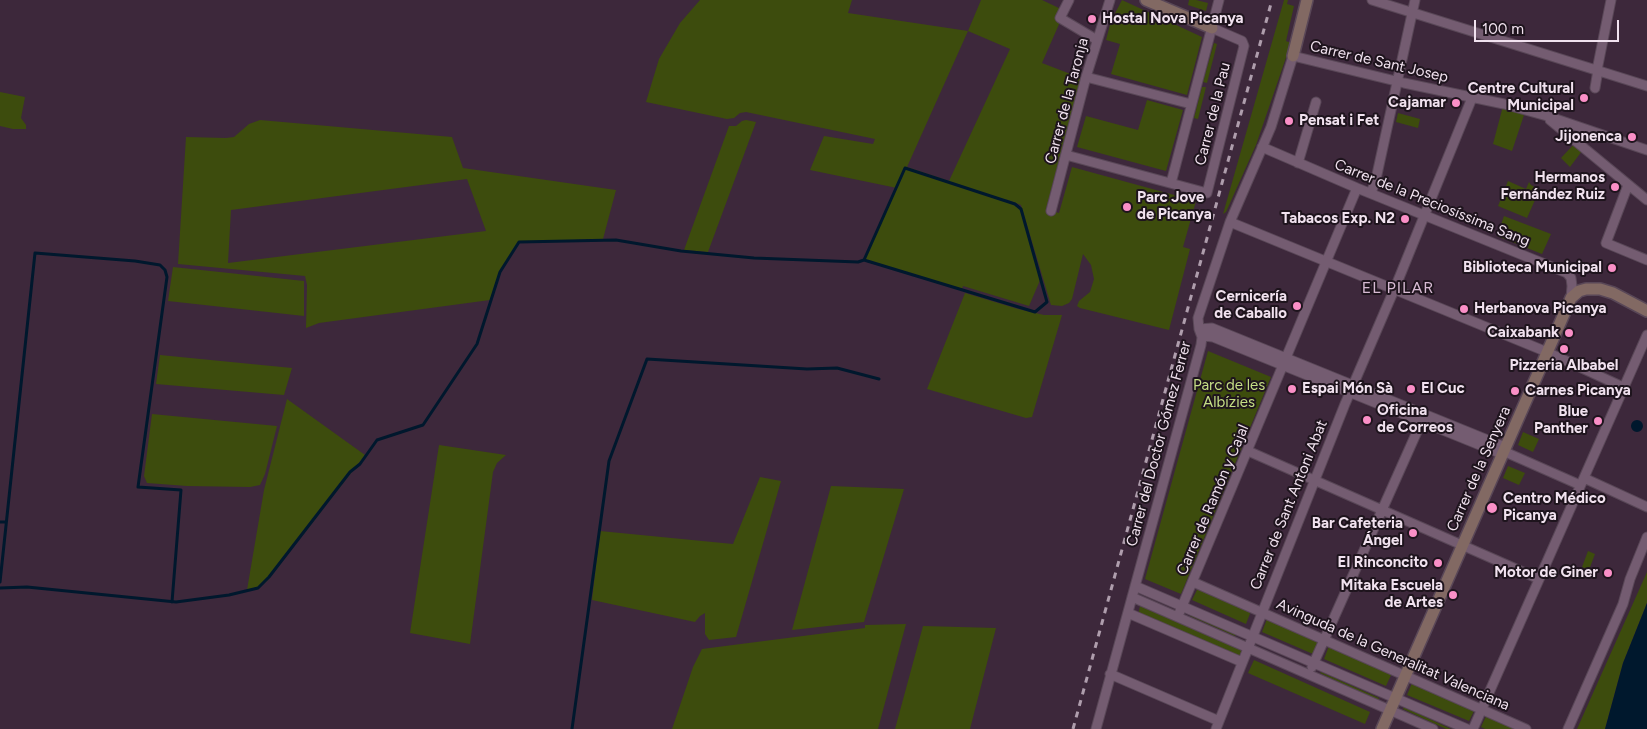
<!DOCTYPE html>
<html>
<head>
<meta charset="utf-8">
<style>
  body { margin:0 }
  #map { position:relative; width:1647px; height:729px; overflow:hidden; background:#3d283b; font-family:Figtree,sans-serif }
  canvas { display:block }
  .scale { position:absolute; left:1474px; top:20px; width:145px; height:22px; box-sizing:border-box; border:2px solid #f1e2ef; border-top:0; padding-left:6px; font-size:15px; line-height:18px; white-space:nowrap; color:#f1e2ef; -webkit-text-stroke:4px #1e141d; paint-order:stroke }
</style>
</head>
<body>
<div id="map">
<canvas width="1647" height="729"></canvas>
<div class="scale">100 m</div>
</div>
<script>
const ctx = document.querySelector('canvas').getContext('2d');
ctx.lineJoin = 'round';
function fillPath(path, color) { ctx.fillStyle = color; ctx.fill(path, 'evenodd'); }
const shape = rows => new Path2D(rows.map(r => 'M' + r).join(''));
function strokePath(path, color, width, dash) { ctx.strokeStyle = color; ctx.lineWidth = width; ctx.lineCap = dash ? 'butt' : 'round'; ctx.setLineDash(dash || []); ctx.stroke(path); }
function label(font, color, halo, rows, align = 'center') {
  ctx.font = font + ' Figtree,sans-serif'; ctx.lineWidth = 4; ctx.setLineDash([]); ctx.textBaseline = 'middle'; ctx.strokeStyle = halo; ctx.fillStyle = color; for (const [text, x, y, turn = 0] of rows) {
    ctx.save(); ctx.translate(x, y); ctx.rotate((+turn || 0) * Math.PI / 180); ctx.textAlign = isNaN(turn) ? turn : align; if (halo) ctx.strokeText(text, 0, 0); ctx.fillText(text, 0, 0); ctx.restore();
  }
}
fillPath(shape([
  [700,0,852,0,848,13,968,31,981,0,1042,0,1061,9,1060,22,1042,63,1081,78,1046,209,1059,213,1072,167,1196,201,1183,247,1190,249,1169,330,1080,308,1077,306,1079,301,1090,292,1094,279,1091,265,1083,254,1072,299,1069,303,1062,306,1051,305,1021,205,1005,199,1020,209,1041,278,1029,306,963,286,962,289,864,261,897,188,810,170,824,136,873,144,875,139,746,112,740,113,734,118,727,119,646,102,659,59,680,23],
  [968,31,1010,49,949,181,907,167],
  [1122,0,1202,37,1187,95,1111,74,1120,44,1106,40,1111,21],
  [1189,0,1196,0,1208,3,1206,11,1188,5],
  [1284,0,1288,0,1287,4,1294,6,1286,41,1291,43,1256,145,1226,212,1223,214],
  [1214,43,1217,44,1207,83,1203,82],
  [1202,87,1206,87,1198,119,1194,118],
  [0,92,25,97,21,118,26,125,26,129,13,129,0,126],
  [1147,100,1183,110,1166,171,1077,147,1086,116,1138,130],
  [1503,106,1525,112,1512,151,1493,144],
  [1398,113,1420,119,1418,128,1396,122],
  [260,120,452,137,463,168,616,190,603,239,519,242,501,270,490,300,319,323,306,328,307,285,305,276,178,264,186,137,226,138,234,137,249,124],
  [467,179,486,231,228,263,231,210],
  [746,120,756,122,708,252,684,250,729,126,736,126,742,121],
  [1574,144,1582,151,1570,167,1561,158],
  [1508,181,1526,189,1529,182,1531,185,1542,191,1537,201,1535,200,1527,218,1498,206],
  [1504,216,1551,234,1542,254,1497,236],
  [173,267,304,281,304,316,168,301],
  [965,293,1018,309,1044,315,1062,315,1032,417,1026,418,927,389],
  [1208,351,1271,377,1181,594,1145,579],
  [160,355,292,368,284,395,156,384],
  [287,399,365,455,267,581,259,588,247,590,264,490],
  [152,414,277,426,265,474,260,485,250,487,187,486,147,483,144,476],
  [1523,432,1539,439,1533,452,1518,445],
  [439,445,506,455,497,463,493,472,470,644,410,633],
  [1508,466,1525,473,1519,485,1503,478],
  [760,477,781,481,736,637,709,640,705,634,705,613,700,616,695,622,592,600,600,531,733,544],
  [831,486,904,489,864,622,792,630],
  [1588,551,1595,554,1589,570,1582,567],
  [1647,572,1647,603,1623,663,1605,729,1577,729],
  [1198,588,1251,611,1246,624,1192,600],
  [1140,606,1242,649,1241,657,1138,615],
  [1190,614,1236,634,1235,636,1190,616],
  [1267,619,1319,641,1313,654,1262,632],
  [906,624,878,729,672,729,693,667,702,649,865,628,865,625],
  [923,626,996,628,970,729,895,729],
  [1329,646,1392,673,1386,686,1324,659],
  [1254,660,1370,712,1365,724,1248,673],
  [1321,672,1379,698,1378,700,1320,673],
  [1412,683,1475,709,1469,721,1407,695],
  [1404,707,1451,729,1446,729,1403,709],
  [1487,714,1520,729,1485,729,1481,727]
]), '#3d4c0d');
fillPath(shape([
  '1631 426a6 6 0 1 1 12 0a6 6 0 1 1-12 0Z',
  [1647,603,1647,729,1605,729,1623,663]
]), '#00182d');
strokePath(shape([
  [0,522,6,522],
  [0,582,35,253,135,261,160,265,165,270,167,277,138,487,181,490,172,602],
  [0,588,27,587,176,602,229,595,258,588,269,577,350,472,360,464,377,440,423,425,477,344,500,272,519,242,616,240,681,251,754,258,858,262,864,260,905,168,1015,204,1021,209,1047,302,1035,312,864,260],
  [572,729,609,461,647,359,807,369,837,368,879,379]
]), '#00182d', 3);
const street = shape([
  [1069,0,1060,18,1097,40],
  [1372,0,1647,86],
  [1597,70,1611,0],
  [1086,77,1191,104],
  [1595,88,1598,70],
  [1550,120,1647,200],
  [1262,147,1357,188,1567,273,1571,278,1572,286,1571,298],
  [1066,155,1207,193,1244,46,1242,41,1212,28],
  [1298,163,1316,102],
  [1171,183,1219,0],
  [1628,185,1606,243,1647,260],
  [1371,193,1376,179,1415,0],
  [1051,211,1086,77,1110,0],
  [1230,222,1547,352,1623,387],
  [1199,329,1212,328,1505,447],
  [1202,337,1204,336,1213,337,1502,454],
  [1248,451,1539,579],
  [1503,451,1580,485],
  [1584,478,1647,507],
  [1193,582,1526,729],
  [1135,586,1467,729],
  [1132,597,1433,729],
  [1128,613,1242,662],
  [1178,616,1357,188],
  [1312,667,1424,416],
  [1110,674,1219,721],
  [1096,729,1201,345,1202,337,1199,329,1198,318,1230,222,1271,127,1293,56,1404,83,1504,104,1547,116,1647,150],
  [1216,729,1345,404,1397,283,1472,98],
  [1473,729,1647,335],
  [1568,729,1623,604,1630,579,1647,537]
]);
const secondary = shape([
  [1146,0,1212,28],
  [1293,56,1307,0],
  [1382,729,1571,298,1579,291,1586,289,1600,289,1613,293,1647,311]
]);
strokePath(street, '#594757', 11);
strokePath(secondary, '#594757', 14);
strokePath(street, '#745c71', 9);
strokePath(secondary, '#826963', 11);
strokePath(shape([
  [1073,729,1272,0]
]), '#af9ead', 3, [6, 6]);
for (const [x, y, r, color] of [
  [1092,19,5,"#fa8fc7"],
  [1584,98,5,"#fa8fc7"],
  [1456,103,5,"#fa8fc7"],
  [1289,121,5,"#fa8fc7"],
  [1632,137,5,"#fa8fc7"],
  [1615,187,5,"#fa8fc7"],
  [1127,207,5,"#fa8fc7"],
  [1405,219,5,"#fa8fc7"],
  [1612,268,5,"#fa8fc7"],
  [1297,306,5,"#fa8fc7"],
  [1464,309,5,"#fa8fc7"],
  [1569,333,5,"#fa8fc7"],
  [1564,349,5,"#fa8fc7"],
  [1292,389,5,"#fa8fc7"],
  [1411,389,5,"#fa8fc7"],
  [1515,391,5,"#fa8fc7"],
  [1367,420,5,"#fa8fc7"],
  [1598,421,5,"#fa8fc7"],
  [1492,508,6,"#fa8fc7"],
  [1413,533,5,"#fa8fc7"],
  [1438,563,5,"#fa8fc7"],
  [1608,573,5,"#fa8fc7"],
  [1453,595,5,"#fa8fc7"]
]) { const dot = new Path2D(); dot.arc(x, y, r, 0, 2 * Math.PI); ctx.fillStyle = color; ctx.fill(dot); strokePath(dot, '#1e141d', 2); }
label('bold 15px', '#f1e2ef', '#1e141d', [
  ["Hostal Nova Picanya",1102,19,"left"],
  ["Centre Cultural",1574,89],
  ["Municipal",1574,106],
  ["Cajamar",1446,103],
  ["Pensat i Fet",1299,121,"left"],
  ["Jijonenca",1622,137],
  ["Hermanos",1605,178],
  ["Fernández Ruiz",1605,195],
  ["Parc Jove",1137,198,"left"],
  ["de Picanya",1137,215,"left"],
  ["Tabacos Exp. N2",1395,219],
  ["Biblioteca Municipal",1602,268],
  ["Cernicería",1287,297],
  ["de Caballo",1287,314],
  ["Herbanova Picanya",1474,309,"left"],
  ["Caixabank",1559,333],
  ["Pizzeria Albabel",1564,366,"center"],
  ["Espai Món Sà",1302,389,"left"],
  ["El Cuc",1421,389,"left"],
  ["Carnes Picanya",1525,391,"left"],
  ["Oficina",1377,411,"left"],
  ["de Correos",1377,428,"left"],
  ["Blue",1588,412],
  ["Panther",1588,429],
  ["Centro Médico",1503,499,"left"],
  ["Picanya",1503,516,"left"],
  ["Bar Cafeteria",1403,524],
  ["Ángel",1403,541],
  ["El Rinconcito",1428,563],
  ["Motor de Giner",1598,573],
  ["Mitaka Escuela",1443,586],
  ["de Artes",1443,603]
], 'right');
label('15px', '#f1e2ef', '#1e141d', [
  ["Carrer de Sant Josep",1379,62,13],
  ["Carrer de la Taronja",1067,101,-75],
  ["Carrer de la Pau",1213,114,-76],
  ["Carrer de la Preciosíssima Sang",1432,203,22],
  ["Carrer del Doctor Gómez Ferrer",1159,444,-75],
  ["Carrer de la Senyera",1479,469,-66],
  ["Carrer de Ramón y Cajal",1213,500,-67],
  ["Carrer de Sant Antoni Abat",1289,505,-68],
  ["Avinguda de la Generalitat Valenciana",1393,655,24]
]);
label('15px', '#c5de85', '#1e141d', [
  ["Parc de les",1229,386],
  ["Albízies",1229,403]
]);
ctx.letterSpacing = '1px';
label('16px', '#d6bad2', '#1e141d', [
  ["EL PILAR",1398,288]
]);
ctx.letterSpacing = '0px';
</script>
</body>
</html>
